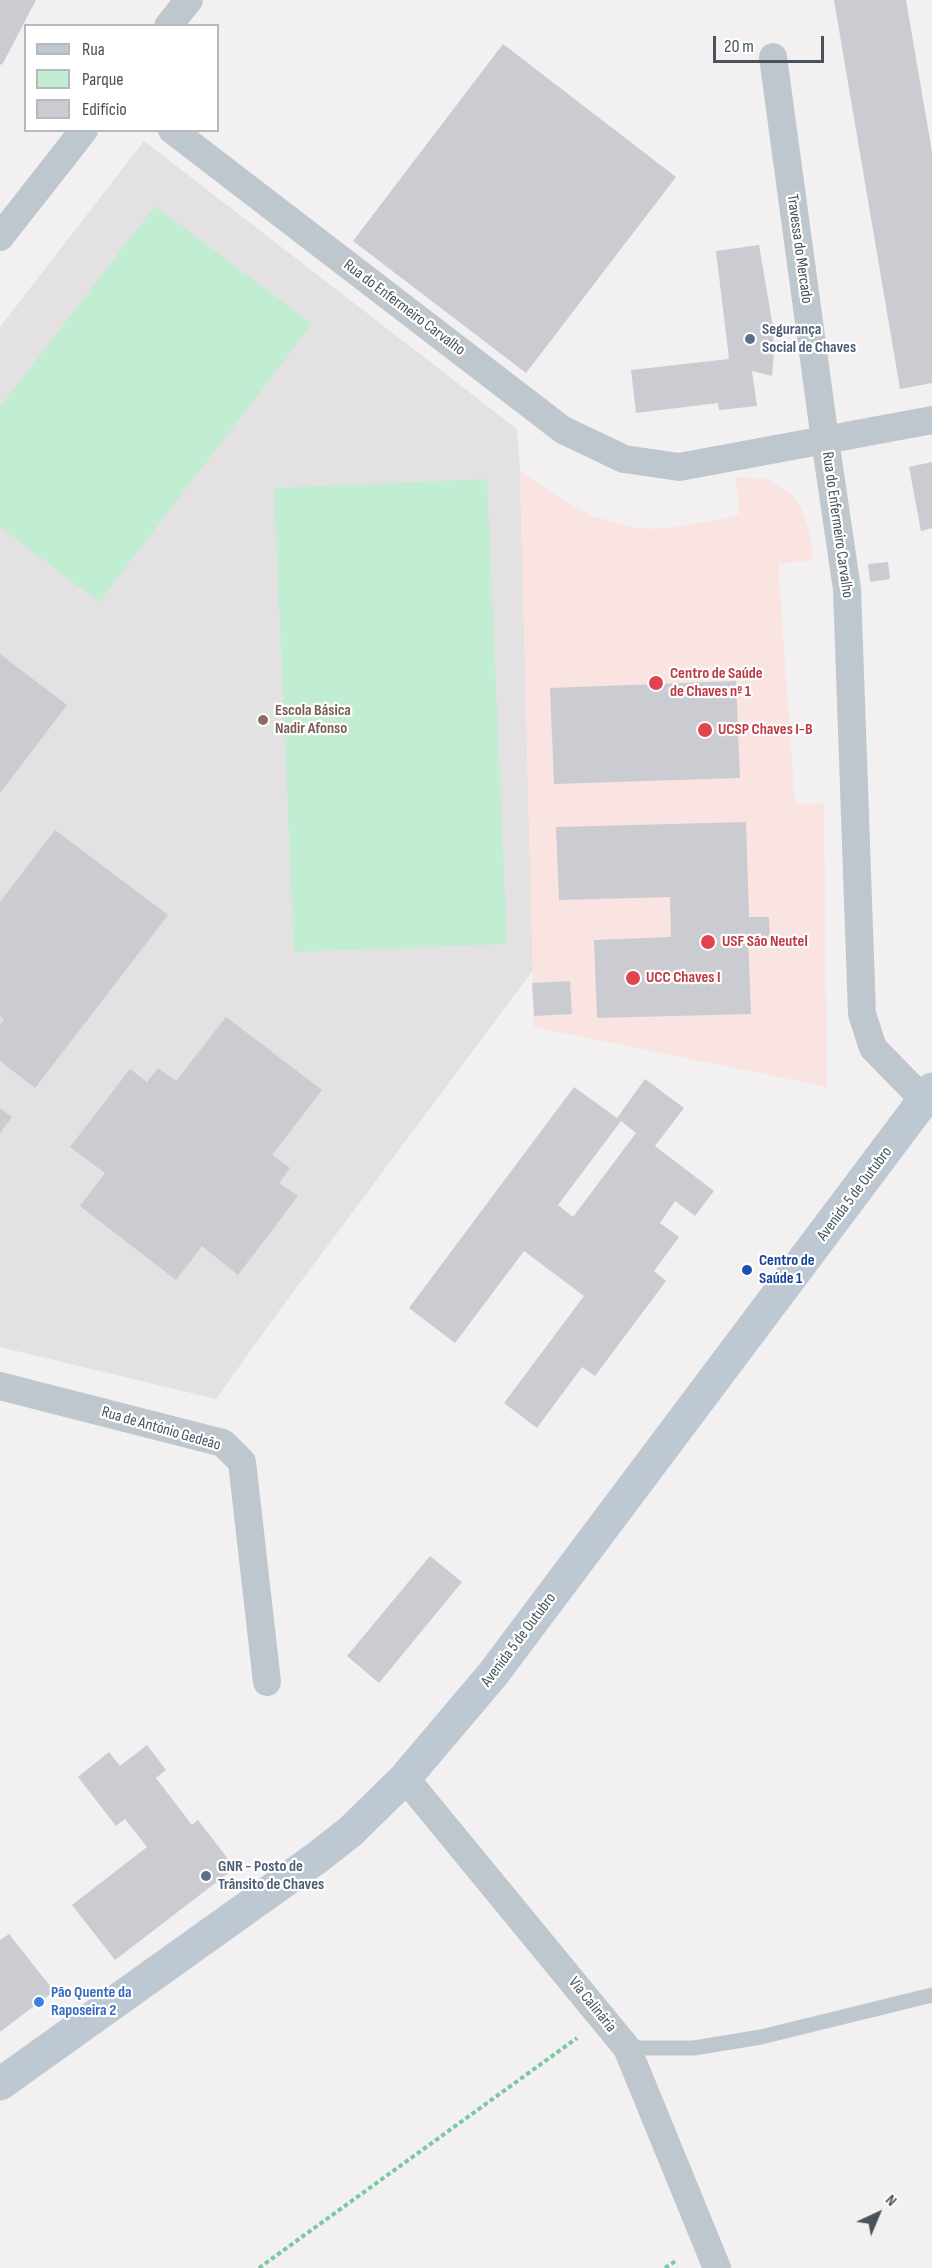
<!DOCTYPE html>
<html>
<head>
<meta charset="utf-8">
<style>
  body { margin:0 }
  #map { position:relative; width:932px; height:2268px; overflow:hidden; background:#f2f0f0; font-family:"Sofia Sans Condensed",sans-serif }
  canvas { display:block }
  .legend { position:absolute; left:24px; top:24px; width:195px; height:108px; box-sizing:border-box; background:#fff; border:2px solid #b6babe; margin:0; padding:8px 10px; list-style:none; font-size:18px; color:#48535c }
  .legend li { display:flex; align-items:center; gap:12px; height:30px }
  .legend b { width:30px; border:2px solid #b6babe }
  .north { position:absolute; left:848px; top:2184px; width:60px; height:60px; -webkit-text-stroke:4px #fff; paint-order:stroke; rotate:44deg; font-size:16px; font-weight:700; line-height:24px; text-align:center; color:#48535c }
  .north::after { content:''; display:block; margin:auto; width:21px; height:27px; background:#48535c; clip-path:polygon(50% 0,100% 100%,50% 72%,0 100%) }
  .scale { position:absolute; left:713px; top:36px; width:111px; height:27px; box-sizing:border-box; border:3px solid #48535c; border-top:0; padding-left:8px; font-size:18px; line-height:21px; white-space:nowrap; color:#48535c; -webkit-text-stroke:4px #fff; paint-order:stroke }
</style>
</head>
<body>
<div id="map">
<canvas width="932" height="2268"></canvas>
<ul class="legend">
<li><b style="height:8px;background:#bec8d2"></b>Rua</li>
<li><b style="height:16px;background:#c1edd2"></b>Parque</li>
<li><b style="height:16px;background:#caccd2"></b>Edifício</li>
</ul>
<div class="north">N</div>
<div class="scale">20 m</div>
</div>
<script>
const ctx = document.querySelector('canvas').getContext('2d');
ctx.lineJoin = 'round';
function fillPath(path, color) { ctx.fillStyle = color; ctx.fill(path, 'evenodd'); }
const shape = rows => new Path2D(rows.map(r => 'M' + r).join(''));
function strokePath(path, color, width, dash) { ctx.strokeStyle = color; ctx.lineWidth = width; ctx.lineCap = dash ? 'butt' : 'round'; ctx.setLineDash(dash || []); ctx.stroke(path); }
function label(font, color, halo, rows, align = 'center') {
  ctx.font = font + ' "Sofia Sans Condensed",sans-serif'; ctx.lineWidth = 4.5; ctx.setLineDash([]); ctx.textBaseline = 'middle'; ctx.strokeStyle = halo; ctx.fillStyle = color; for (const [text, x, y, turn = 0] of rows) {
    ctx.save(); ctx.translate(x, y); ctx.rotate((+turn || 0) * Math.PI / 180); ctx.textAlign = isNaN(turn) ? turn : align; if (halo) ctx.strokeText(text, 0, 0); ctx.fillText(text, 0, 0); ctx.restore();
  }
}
fillPath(shape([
  [144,141,517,429,520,471,533,970,279,1311,216,1399,0,1347,0,327]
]), '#e3e1e1');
fillPath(shape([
  [520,471,558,497,592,516,632,527,653,529,677,527,722,519,740,513,735,477,766,479,790,493,799,504,809,528,813,560,778,564,795,804,824,803,827,1087,534,1027]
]), '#fae4e2');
fillPath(shape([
  [155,206,312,324,99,602,0,527,0,407],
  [487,479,507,944,294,952,274,488]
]), '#c1edd2');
fillPath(shape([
  [0,0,36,0,2,65,0,64],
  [834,0,906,0,932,152,932,383,900,389],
  [503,44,676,177,526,373,353,241],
  [759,245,773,327,774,351,772,376,752,371,757,406,719,410,718,403,636,413,631,370,729,359,716,251],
  [932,462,932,528,921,531,909,467],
  [888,562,890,579,870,582,868,564],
  [0,654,67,705,0,793],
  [736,681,740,778,554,784,550,688],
  [746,822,749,917,769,917,770,938,748,938,751,1014,597,1018,594,940,671,937,670,897,559,900,556,827],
  [55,830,168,915,35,1088,0,1061,0,1025,4,1020,0,1016,0,902],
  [570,981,572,1014,534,1016,532,983],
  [226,1017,322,1090,272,1155,290,1168,279,1183,298,1196,238,1275,202,1246,176,1280,80,1206,105,1173,70,1147,130,1069,147,1082,158,1068,176,1081],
  [645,1079,684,1108,655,1146,714,1191,695,1216,675,1201,660,1223,679,1237,654,1271,666,1281,595,1376,582,1367,537,1428,504,1403,584,1296,524,1251,455,1343,409,1308,574,1087,617,1118],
  [621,1121,636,1133,573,1217,558,1205],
  [0,1108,12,1117,0,1133],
  [430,1556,462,1582,379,1683,347,1656],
  [147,1745,166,1770,156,1778,192,1825,198,1820,235,1868,115,1960,72,1905,147,1847,125,1819,116,1826,78,1777,109,1752,120,1766],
  [9,1934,54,1991,0,2032,0,1940]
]), '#caccd2');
strokePath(shape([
  [259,2268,577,2038],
  [665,2268,677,2260]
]), '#7ac9a3', 4, [4.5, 3]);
strokePath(shape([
  [627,2048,694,2048,761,2037,932,1995]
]), '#bec7ce', 15);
strokePath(shape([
  [168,26,189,0],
  [773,57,825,440,932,420],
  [172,130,563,430,624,459,679,467,825,440,847,589,862,1014,873,1048,924,1100],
  [0,237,84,130],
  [0,1386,223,1443,242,1462,267,1682],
  [405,1778,627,2048,717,2268]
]), '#bec7ce', 28);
strokePath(shape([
  [0,2084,318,1857,351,1831,405,1778,493,1674,932,1089]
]), '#bec8d2', 33);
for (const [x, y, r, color] of [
  [750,339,6,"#5c6f8a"],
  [656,683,8,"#e0444e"],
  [263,720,6,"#8d6e63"],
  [705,730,8,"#e0444e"],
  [708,942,8,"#e0444e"],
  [633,978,8,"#e0444e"],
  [747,1270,6,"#1a4fb4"],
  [206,1876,6,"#5c6f8a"],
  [39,2002,6,"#3f7fe0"]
]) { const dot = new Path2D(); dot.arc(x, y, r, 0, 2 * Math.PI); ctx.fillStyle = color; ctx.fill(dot); strokePath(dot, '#fff', 2); }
label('16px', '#48535c', '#fff', [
  ["Travessa do Mercado",799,249,82],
  ["Rua do Enfermeiro Carvalho",404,308,37],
  ["Rua do Enfermeiro Carvalho",837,525,82],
  ["Avenida 5 de Outubro",855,1194,-53],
  ["Rua de António Gedeão",161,1429,16],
  ["Avenida 5 de Outubro",519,1640,-53],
  ["Via Calinária",592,2005,51]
]);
label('bold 16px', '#4e5e75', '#fff', [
  ["Segurança",762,330],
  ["Social de Chaves",762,348],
  ["GNR - Posto de",218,1867],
  ["Trânsito de Chaves",218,1885]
], 'left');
label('bold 16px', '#be3a42', '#fff', [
  ["Centro de Saúde",670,674],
  ["de Chaves nº 1",670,692],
  ["UCSP Chaves I-B",718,730],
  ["USF São Neutel",722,942],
  ["UCC Chaves I",646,978]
], 'left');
label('bold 16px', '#785e54', '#fff', [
  ["Escola Básica",275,711],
  ["Nadir Afonso",275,729]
], 'left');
label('bold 16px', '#164399', '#fff', [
  ["Centro de",759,1261],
  ["Saúde 1",759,1279]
], 'left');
label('bold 16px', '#366cbe', '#fff', [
  ["Pão Quente da",51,1993],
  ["Raposeira 2",51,2011]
], 'left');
</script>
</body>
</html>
